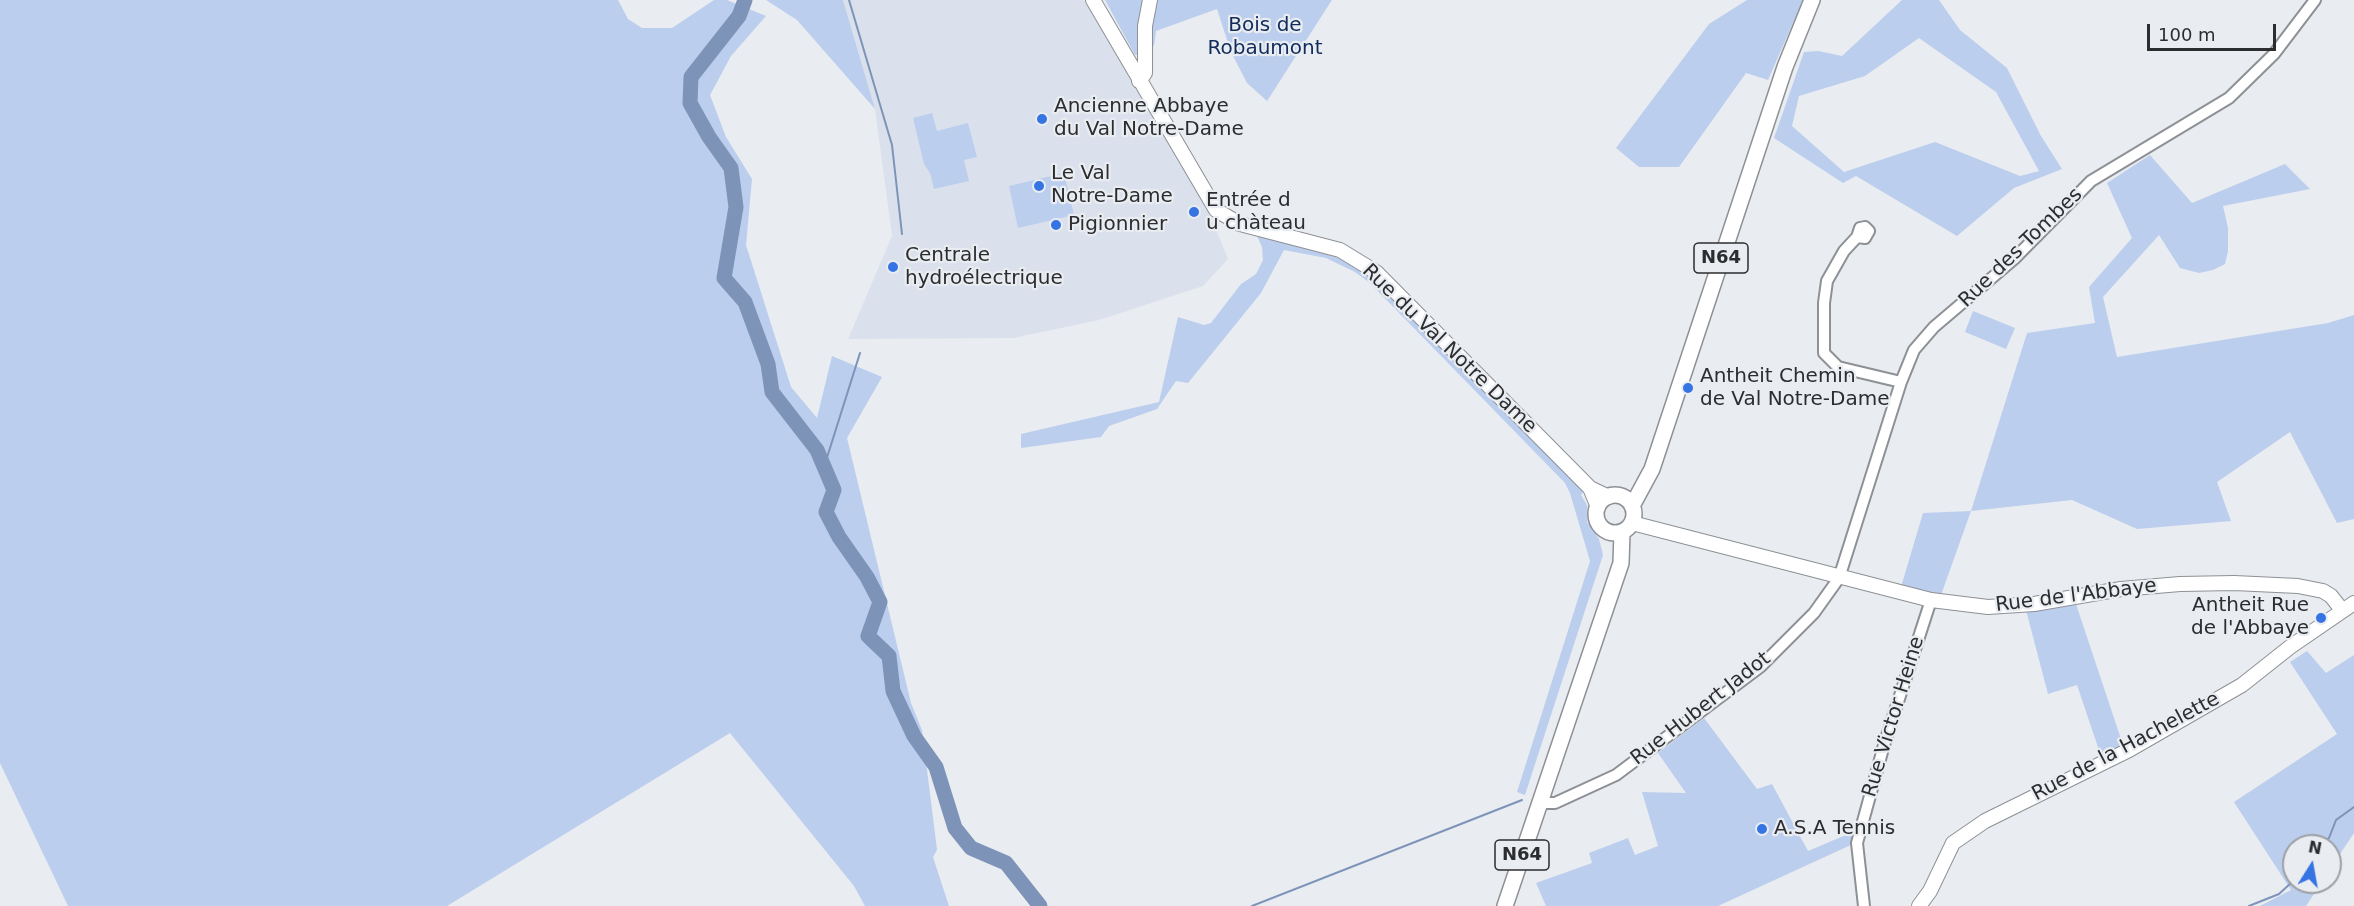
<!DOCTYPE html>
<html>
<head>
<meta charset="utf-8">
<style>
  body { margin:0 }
  #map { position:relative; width:2354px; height:906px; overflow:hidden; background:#e9ecf1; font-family:"DejaVu Sans",sans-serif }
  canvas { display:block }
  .north { position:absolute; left:2282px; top:834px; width:60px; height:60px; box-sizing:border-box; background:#e9ecf1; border:2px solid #9da0a3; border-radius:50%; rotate:11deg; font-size:16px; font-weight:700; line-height:24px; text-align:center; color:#2c2d2f }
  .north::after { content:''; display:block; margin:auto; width:21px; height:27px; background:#3674e3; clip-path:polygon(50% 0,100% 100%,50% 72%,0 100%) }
  .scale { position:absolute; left:2147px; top:24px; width:129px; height:27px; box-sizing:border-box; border:3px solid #2c2d2f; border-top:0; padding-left:8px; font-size:18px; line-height:21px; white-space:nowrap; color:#2c2d2f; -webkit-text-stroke:4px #e9ecf1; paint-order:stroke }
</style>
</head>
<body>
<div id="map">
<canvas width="2354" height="906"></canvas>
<div class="north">N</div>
<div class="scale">100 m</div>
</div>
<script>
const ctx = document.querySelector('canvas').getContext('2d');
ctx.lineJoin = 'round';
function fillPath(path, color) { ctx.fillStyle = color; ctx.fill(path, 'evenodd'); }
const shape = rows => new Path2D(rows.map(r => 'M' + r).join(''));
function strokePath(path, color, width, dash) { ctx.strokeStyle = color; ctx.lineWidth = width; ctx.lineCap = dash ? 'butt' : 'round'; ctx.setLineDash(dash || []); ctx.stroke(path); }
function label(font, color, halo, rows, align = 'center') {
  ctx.font = font + ' "DejaVu Sans",sans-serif'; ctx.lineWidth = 4.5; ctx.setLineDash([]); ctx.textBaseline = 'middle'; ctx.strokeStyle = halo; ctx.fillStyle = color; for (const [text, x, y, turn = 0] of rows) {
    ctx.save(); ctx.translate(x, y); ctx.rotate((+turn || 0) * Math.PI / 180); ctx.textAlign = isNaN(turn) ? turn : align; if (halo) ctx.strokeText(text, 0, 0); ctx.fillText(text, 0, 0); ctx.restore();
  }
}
fillPath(shape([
  [843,0,1084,0,1206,205,1228,259,1203,286,1099,320,1013,338,848,339,892,236,875,109]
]), '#dae1ec');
fillPath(shape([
  [0,0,618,0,628,19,642,28,672,28,714,0,727,0,766,16,731,56,710,95,726,137,752,179,746,245,791,387,817,418,832,356,882,377,847,438,911,703,922,730,937,850,933,857,949,906,865,906,854,886,730,733,447,906,68,906,0,763],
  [766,0,843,0,875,109,797,20],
  [1105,0,1332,0,1267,101,1247,83,1231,52,1217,9,1156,31,1154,46,1141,41,1139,55,1135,55],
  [1747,0,1803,0,1768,80,1746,73,1679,167,1639,167,1616,148,1709,24],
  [1902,0,1939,0,1960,30,2007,68,2041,136,2062,169,2014,188,1957,236,1856,176,1843,183,1774,138,1804,52,1818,51,1842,56],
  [1919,38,1996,92,2039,171,2020,176,1935,142,1844,172,1792,126,1799,96,1865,76],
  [932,113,937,131,968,123,977,157,964,160,969,181,934,189,930,173,924,164,913,118],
  [2150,155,2192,203,2285,164,2310,189,2223,206,2228,228,2228,251,2225,264,2213,270,2199,273,2180,268,2159,235,2103,297,2117,357,2328,323,2354,315,2354,519,2337,523,2290,432,2217,482,2231,521,2137,529,2072,500,1971,511,1941,595,1901,587,1923,513,1971,511,2027,333,2095,323,2089,287,2132,238,2107,183],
  [1064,173,1074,215,1018,228,1009,186],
  [1257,236,1324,252,1368,271,1584,490,1581,495,1587,505,1587,522,1599,539,1603,555,1525,795,1517,792,1590,561,1570,493,1565,483,1370,283,1355,272,1326,258,1284,250,1261,293,1188,383,1176,381,1157,409,1109,426,1101,437,1021,448,1021,434,1159,402,1178,317,1204,325,1211,323,1241,284,1256,274,1263,260,1262,247],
  [1973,311,2015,328,2006,349,1965,332],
  [2076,604,2123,745,2101,756,2077,685,2048,694,2026,610],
  [2307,651,2326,673,2354,655,2354,833,2330,869,2330,846,2294,846,2294,882,2322,882,2306,906,2260,906,2291,890,2234,802,2337,734,2290,662],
  [1704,718,1757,789,1772,784,1808,851,1853,832,1853,844,1718,906,1546,906,1536,883,1592,863,1589,853,1628,838,1635,855,1658,846,1642,792,1686,793,1658,753]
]), '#bcceed');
strokePath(shape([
  [849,0,892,145,902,234],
  [824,467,860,353],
  [2321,846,2329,838,2336,820,2354,807],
  [1252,906,1522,800],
  [2249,906,2279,894,2292,882,2294,875]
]), '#7d93b8', 2);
strokePath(shape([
  [745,0,739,16,691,77,690,103,709,137,731,168,736,207,724,278,745,302,768,364,772,392,817,450,834,490,826,512,839,537,867,577,880,602,868,636,889,656,893,691,914,736,936,767,955,828,971,848,1006,863,1040,906]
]), '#7d93b8', 15);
const street = shape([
  [1857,237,1860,228,1865,227,1869,231,1865,238,1857,237,1844,251,1827,281,1824,303,1824,353,1838,367,1901,382],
  [1539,803,1555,803,1616,775,1760,667,1814,613,1839,578,1901,382,1914,350,1934,327,2014,259,2091,181,2229,98,2274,54,2315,0],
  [1864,906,1857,843,1884,745,1931,600]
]);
const secondary = shape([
  [1093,0,1216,210,1240,224,1340,250,1376,272,1590,488,1598,507],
  [1139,81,1145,73,1145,26,1150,0],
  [1590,488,1609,497],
  [1632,523,1931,600,1988,607,2034,604,2121,589,2180,584,2234,583,2298,586,2323,591,2331,596,2342,610],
  [1919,906,1930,891,1953,843,1985,821,2129,750,2242,685,2290,647,2354,603]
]);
const primary = shape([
  '1596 514a19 19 0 1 1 38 0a19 19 0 1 1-38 0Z',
  [1632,506,1652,469,1785,67,1812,0],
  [1505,906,1621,563,1622,532]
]);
strokePath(street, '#8d9095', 14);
strokePath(secondary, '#8d9095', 16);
strokePath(primary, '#8d9095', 18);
strokePath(street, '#fff', 10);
strokePath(secondary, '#fff', 14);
strokePath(primary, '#fff', 15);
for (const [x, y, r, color] of [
  [1042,119,6,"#3674e3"],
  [1039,186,6,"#3674e3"],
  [1194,212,6,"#3674e3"],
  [1056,225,6,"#3674e3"],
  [893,267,6,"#3674e3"],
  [1688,388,6,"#3674e3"],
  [2321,618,6,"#3674e3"],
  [1762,829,6,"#3674e3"]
]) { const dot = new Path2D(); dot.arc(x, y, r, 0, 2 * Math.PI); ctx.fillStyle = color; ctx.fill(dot); strokePath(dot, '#e9ecf1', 2); }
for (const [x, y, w] of [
  [1721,258,54],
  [1522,855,54]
]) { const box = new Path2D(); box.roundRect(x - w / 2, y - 15, w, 30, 4.5); ctx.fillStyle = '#e9ecf1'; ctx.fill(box); strokePath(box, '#2c2d2f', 1.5); }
label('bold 18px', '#2c2d2f', null, [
  ["N64",1721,258],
  ["N64",1522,855]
]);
label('20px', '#112b5a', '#e9ecf1', [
  ["Bois de",1265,26],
  ["Robaumont",1265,49]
]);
label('20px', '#2c2d2f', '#e9ecf1', [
  ["Ancienne Abbaye",1054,107],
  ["du Val Notre-Dame",1054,130],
  ["Le Val",1051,174],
  ["Notre-Dame",1051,197],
  ["Entrée d",1206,201],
  ["u chàteau",1206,224],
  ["Pigionnier",1068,225],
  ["Centrale",905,256],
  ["hydroélectrique",905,279],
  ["Antheit Chemin",1700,377],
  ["de Val Notre-Dame",1700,400],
  ["Antheit Rue",2309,606,"right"],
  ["de l'Abbaye",2309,629,"right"],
  ["A.S.A Tennis",1774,829]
], 'left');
label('20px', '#2c2d2f', '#e9ecf1', [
  ["Rue des Tombes",2021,248,-44],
  ["Rue du Val Notre Dame",1449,349,44],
  ["Rue de l'Abbaye",2076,596,-7],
  ["Rue Hubert Jadot",1701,709,-38],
  ["Rue Victor Heine",1894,717,-73],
  ["Rue de la Hachelette",2126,747,-28]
]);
</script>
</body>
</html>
